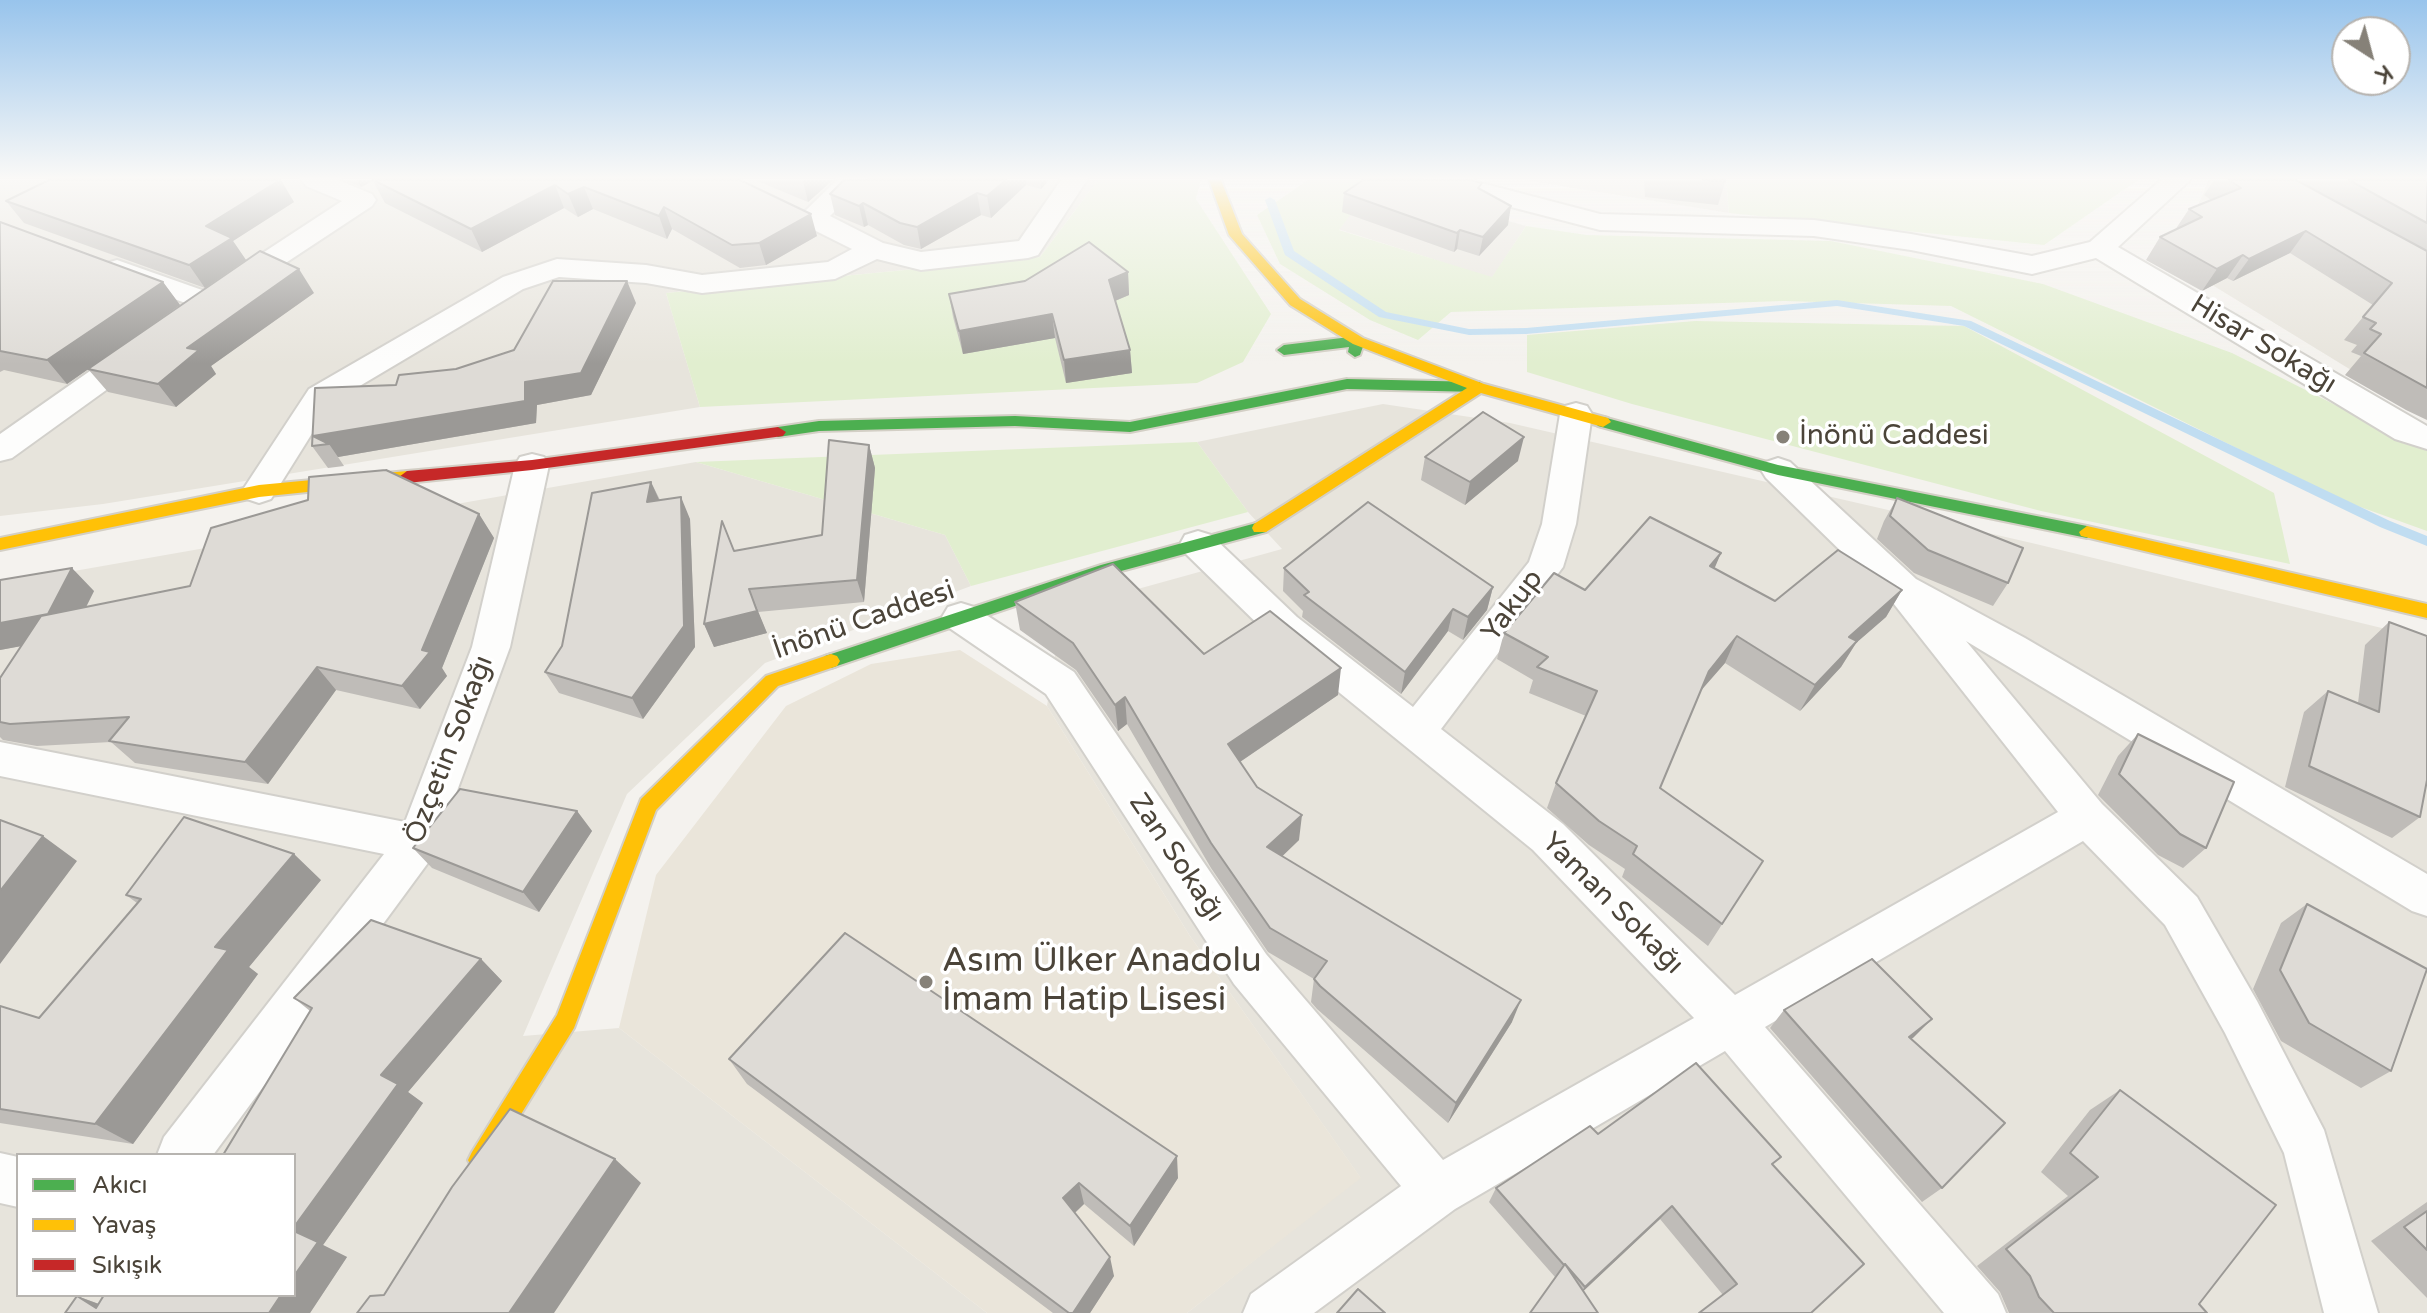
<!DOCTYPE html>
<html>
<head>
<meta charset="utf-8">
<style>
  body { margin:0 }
  #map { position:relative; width:2427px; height:1313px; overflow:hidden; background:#f4f2ee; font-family:"Varela Round",sans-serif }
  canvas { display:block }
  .legend { position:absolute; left:16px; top:1153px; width:280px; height:144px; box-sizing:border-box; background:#fff; border:2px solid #b7b4b0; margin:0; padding:10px 14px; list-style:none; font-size:24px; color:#4b4439 }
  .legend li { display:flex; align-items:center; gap:16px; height:40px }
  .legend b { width:40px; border:2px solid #b7b4b0 }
  .north { position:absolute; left:2331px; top:16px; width:80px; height:80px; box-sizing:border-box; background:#fff; border:2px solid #b7b4b0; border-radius:50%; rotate:144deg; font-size:22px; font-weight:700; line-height:32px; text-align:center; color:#4b4439 }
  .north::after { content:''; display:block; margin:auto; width:28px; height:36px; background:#868178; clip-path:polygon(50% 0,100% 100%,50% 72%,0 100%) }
</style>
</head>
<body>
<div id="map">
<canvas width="2427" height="1313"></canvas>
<ul class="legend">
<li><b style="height:10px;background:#4caf50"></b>Akıcı</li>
<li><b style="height:10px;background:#ffc107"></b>Yavaş</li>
<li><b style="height:10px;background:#c62828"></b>Sıkışık</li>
</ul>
<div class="north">K</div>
</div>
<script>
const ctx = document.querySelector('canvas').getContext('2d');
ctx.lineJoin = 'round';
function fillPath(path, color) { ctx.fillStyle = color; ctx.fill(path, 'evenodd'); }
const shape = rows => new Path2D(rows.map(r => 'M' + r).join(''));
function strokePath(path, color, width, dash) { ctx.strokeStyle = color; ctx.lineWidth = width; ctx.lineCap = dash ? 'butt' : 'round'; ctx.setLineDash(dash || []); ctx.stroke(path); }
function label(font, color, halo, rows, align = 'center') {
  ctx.font = font + ' "Varela Round",sans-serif'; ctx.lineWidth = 7; ctx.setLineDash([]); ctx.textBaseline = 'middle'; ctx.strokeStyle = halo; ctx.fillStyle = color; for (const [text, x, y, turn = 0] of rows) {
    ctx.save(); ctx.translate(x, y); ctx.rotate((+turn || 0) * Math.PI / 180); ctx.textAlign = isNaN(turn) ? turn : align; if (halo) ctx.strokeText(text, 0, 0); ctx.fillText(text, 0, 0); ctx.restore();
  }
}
fillPath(shape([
  [0,180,1098,180,1040,257,666,293,700,407,103,504,0,516],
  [1524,180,1726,180,1729,213],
  [2209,180,2427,180,2405,403,2173,261],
  [1374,183,1526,226,1492,278,1338,229],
  [1383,404,1510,423,2036,544,2427,639,2427,1313,1187,1313,1360,1177,1190,936,1047,706,1062,610,1282,549,1248,512,1197,442],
  [696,462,945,535,971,586,765,663,627,794,523,1036,619,1028,987,1313,0,1313,0,584],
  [18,1155,294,1155,294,1295,18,1295]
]), '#e7e4dc');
fillPath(shape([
  [960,650,1047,706,1190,936,1361,1178,1187,1313,987,1313,619,1028,656,875,786,706,871,664]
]), '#eae5da');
fillPath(shape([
  [1098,180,1201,180,1196,199,1271,314,1243,362,1197,383,700,407,666,293,1040,257],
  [1308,180,1364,180,1374,183,1339,230,1492,277,1526,226,1587,235,1831,241,2043,284,2232,353,2427,451,2427,531,2341,500,1951,306,1784,301,1451,312,1418,340,1370,320,1280,264,1257,215],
  [1726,180,2138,180,2044,245,1729,213],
  [1695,321,1964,326,2274,493,2290,564,2041,511,1632,404,1527,372,1527,335],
  [1197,442,1248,512,971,586,945,535,696,462]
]), '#e1eecf');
fillPath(shape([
  [1270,197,1275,200,1294,251,1386,312,1469,329,1526,328,1837,300,1971,321,2390,521,2427,536,2427,546,2380,527,1964,326,1837,306,1526,334,1469,335,1379,317,1285,255,1265,200,1270,197]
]), '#c0ddf1');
const street = shape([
  [302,180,338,180,372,194,376,200,372,206,240,293,230,296,220,293,215,287,220,281,342,201,306,186,302,180],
  [837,180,866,180,830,216,883,243,921,252,1019,241,1061,180,1087,180,1038,255,1028,258,921,270,877,259,835,279,702,293,646,283,559,277,523,289,331,403,271,499,259,503,247,499,242,491,309,389,503,277,557,259,646,265,702,275,828,262,852,249,802,224,798,218,837,180],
  [1426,180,1470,180,1600,214,1814,220,1911,234,2032,256,2090,242,2161,180,2190,180,2118,247,2427,426,2427,449,2395,439,2096,258,2032,274,1911,250,1814,236,1600,230,1430,186,1426,180],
  [117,260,219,296,223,302,219,308,208,311,107,275,103,269,107,263,117,260],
  [141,340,152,343,156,350,152,357,12,458,0,461,0,434,130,343,141,340],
  [1576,403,1587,406,1592,414,1576,524,1563,567,1441,729,1563,824,1735,995,2058,812,1890,599,1766,478,1761,470,1766,462,1778,458,1790,462,1916,579,2025,638,2427,874,2427,916,2412,911,1966,641,2102,804,2197,897,2257,1001,2324,1130,2378,1313,2324,1313,2284,1153,2225,1033,2165,925,2083,841,1765,1027,1998,1294,2006,1313,1944,1313,1725,1051,1455,1209,1314,1313,1243,1313,1251,1294,1401,1186,1234,984,1046,694,948,627,942,617,948,607,961,603,974,607,1074,672,1266,954,1443,1160,1694,1018,1533,850,1271,637,1185,553,1180,544,1185,535,1198,531,1211,535,1297,617,1413,707,1529,562,1542,524,1560,414,1565,406,1576,403],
  [532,454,544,457,549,465,510,647,433,856,213,1155,157,1155,164,1137,384,854,0,776,0,742,405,822,472,647,515,465,520,457,532,454],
  [0,1153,18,1157,18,1207,0,1203,0,1153]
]);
const fast = shape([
  [1358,336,1365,341,1360,355,1355,357,1348,352,1349,347,1284,355,1277,350,1284,345,1358,336],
  [1347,379,1479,382,1487,387,1479,392,1347,389,1130,432,1015,426,819,431,778,437,770,432,778,427,819,421,1015,416,1130,422,1347,379],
  [1603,417,1778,465,2087,526,2095,532,2087,538,1778,475,1598,426,1595,422,1598,418,1603,417],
  [1260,522,1268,528,1266,532,1110,574,831,668,825,666,822,661,825,656,1101,565,1260,522]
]);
const slow = shape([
  [1209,180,1221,180,1242,234,1300,299,1363,338,1484,384,1608,418,1611,422,1603,427,1481,393,1266,532,1254,532,1252,528,1254,524,1467,388,1353,344,1290,305,1229,235,1209,180],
  [407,471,415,477,413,481,259,497,0,550,0,538,259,485,407,471],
  [2087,526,2427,604,2427,618,2081,536,2079,532,2087,526],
  [831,654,837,656,840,661,837,666,778,686,656,810,574,1028,488,1168,480,1172,472,1168,468,1160,472,1152,557,1015,641,799,766,676,831,654]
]);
const jam = shape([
  [778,427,786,432,783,436,532,470,407,483,399,477,407,471,532,460,778,427]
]);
strokePath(street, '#d2d0cb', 4);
strokePath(fast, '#d3cfc5', 4);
strokePath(slow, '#d3cfc5', 4);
strokePath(jam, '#d3cfc5', 4);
fillPath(street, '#fdfdfc');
fillPath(fast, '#4caf50');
fillPath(slow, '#ffc107');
fillPath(jam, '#c62828');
fillPath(shape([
  [344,180,740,180,817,236,766,265,740,268,672,229,667,239,593,209,578,217,564,208,482,252,385,203,373,181,361,187],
  [755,180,833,180,808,202],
  [844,180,1049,180,1041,189,1026,185,991,218,981,215,921,249,904,245,868,225,864,227,835,215,830,194],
  [1644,180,1725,180,1725,182,1718,205,1645,197],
  [2214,180,2427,180,2427,420,2406,410,2345,375,2361,356,2351,352,2357,345,2344,340,2373,305,2290,253,2233,281,2227,278,2202,291,2146,260,2160,237,2175,230,2189,209,2211,200,2204,195],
  [1480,190,1508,225,1479,256,1457,249,1454,252,1342,212,1344,193],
  [6,201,294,202,233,241,246,260,205,288,24,223],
  [0,222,163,282,180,305,67,384,4,370,0,372],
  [1128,272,1129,295,1115,301,1130,350,1132,373,1066,383,1055,338,963,354,953,317,949,294],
  [314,293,211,366,216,374,176,407,108,392,88,369],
  [636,303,591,395,537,405,536,423,338,457,344,466,328,468,312,446,396,385,456,369,514,350],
  [869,445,875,468,864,602,758,612,767,633,714,647,704,624,734,551,822,535],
  [1425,457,1518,461,1465,505,1421,480],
  [651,482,660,500,690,519,695,647,643,719,559,693,545,672,562,646],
  [1897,498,2008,583,1993,606,1914,573,1877,539,1884,521],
  [479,514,494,538,442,668,447,676,420,709,336,690,268,784,135,763,111,742,37,746,3,740,0,737,0,678,21,646,0,650,0,580,94,591,86,607,190,586],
  [1721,553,1714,568,1775,601,1902,590,1886,617,1856,643,1841,667,1800,711,1725,663,1699,693,1660,788,1763,861,1708,946,1622,877,1625,869,1589,845,1547,808,1556,783,1586,716,1529,693,1533,680,1497,659,1504,633,1585,590],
  [1284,568,1493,587,1487,610,1463,640,1448,631,1401,694,1302,617,1303,611,1283,591],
  [1015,602,1204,654,1338,695,1240,762,1257,787,1299,840,1282,856,1512,1022,1448,1123,1317,1009,1311,1002,1314,979,1268,952,1211,868,1127,724,1118,731,1076,670,1020,630],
  [2389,622,2420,817,2392,838,2285,787,2304,712,2328,691,2358,703,2365,645],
  [2138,734,2206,848,2183,868,2158,855,2098,795,2118,756],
  [577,811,592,831,539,912,432,868,413,848],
  [321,880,249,967,258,974,133,1144,0,1123,0,1006,39,1018,137,903,126,895],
  [2307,904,2391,1071,2361,1088,2281,1041,2253,989,2281,923],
  [371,920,481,959,502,981,408,1092,423,1103,323,1245,347,1257,310,1313,65,1313,77,1296,99,1304,104,1295,294,1295,294,1155,223,1155,310,1011,294,998],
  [1784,1010,1914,1037,1911,1039,1942,1188,1922,1202,1770,1028],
  [729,1059,1178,1178,1134,1246,1084,1204,1075,1213,1114,1276,1090,1313,1053,1313,747,1084],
  [2120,1090,2199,1304,2207,1313,2009,1313,2000,1292,1977,1266,2068,1196,2041,1172,2090,1110],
  [1598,1134,1773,1165,1864,1264,1723,1295,1660,1219,1583,1291,1555,1277,1489,1202,1496,1188],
  [2427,1202,2427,1298,2371,1241]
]), '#bfbcb8');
fillPath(shape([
  [281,180,294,202,233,241,246,260,205,288,189,265,206,226],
  [357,180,375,180,361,187],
  [804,180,833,180,808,202,803,181],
  [1006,180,1026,180,1026,185,991,218,987,196],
  [1040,180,1049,180,1041,189],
  [555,185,564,208,482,252,471,229],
  [584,187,593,209,578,217,568,194],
  [977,193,981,215,921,249,917,227],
  [863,203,868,225,864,227,859,206],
  [1511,206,1508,225,1479,256,1483,237],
  [664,207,672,229,667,239,659,216],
  [811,214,817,236,766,265,759,243],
  [1460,230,1457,249,1454,252,1457,233],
  [2306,231,2290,253,2233,281,2249,259],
  [2243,255,2227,278,2202,291,2217,269],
  [299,269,314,293,211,366,216,374,176,407,158,384,187,348],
  [1128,272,1129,295,1110,303,1109,280],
  [627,281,636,303,591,395,537,405,536,423,338,457,329,444,313,436,525,382],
  [163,282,180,305,67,384,47,360],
  [1052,314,1055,338,963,354,959,331],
  [1130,350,1132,373,1066,383,1064,360],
  [1524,437,1518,461,1465,505,1470,482],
  [869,445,875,468,864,602,857,580],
  [651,482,661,504,647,502],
  [681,497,690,519,695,647,643,719,632,698],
  [479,514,494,538,442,668,447,676,420,709,402,686,422,650],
  [1721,553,1710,579,1710,566],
  [72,568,94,591,71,637,0,650,0,623],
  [1493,587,1487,610,1463,640,1468,617],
  [749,589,767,633,714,647,704,624],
  [1902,590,1886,617,1856,643,1841,667,1800,711,1815,685,1849,637],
  [1453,609,1448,631,1401,694,1405,672],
  [1737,636,1725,663,1696,696,1709,671],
  [317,667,336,690,268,784,245,762],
  [1341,668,1338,695,1228,770,1228,744],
  [1125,697,1127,724,1118,731,1115,705],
  [577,811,592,831,539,912,523,892],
  [1302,815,1299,840,1266,872,1267,847],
  [43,836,77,861,0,964,0,891],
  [294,854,321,880,249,967,258,974,133,1144,95,1124,215,947],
  [481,959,502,981,408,1092,423,1103,323,1245,347,1257,310,1313,269,1313,281,1295,294,1295,294,1227,381,1075],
  [1521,1000,1512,1022,1448,1123,1456,1103],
  [1932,1019,1914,1037,1891,1054,1909,1037],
  [1177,1156,1178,1178,1134,1246,1130,1226],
  [615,1159,641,1183,554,1313,509,1313],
  [1079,1183,1084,1204,1069,1218,1063,1198],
  [1672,1206,1660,1219,1575,1299,1585,1287],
  [1110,1257,1114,1276,1090,1313,1073,1313],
  [77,1296,115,1310,96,1308]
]), '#9b9996');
const building = shape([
  [49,180,280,180,206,226,232,238,189,265,6,201,49,180],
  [373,180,740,180,811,214,759,243,732,245,664,207,659,216,584,187,568,194,555,185,471,229,373,180],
  [844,180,1006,180,987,196,977,193,917,227,900,223,863,203,859,206,830,194,844,180],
  [1363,180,1470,180,1482,183,1478,188,1511,206,1483,237,1460,230,1457,233,1344,193,1363,180],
  [1703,180,1725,180,1725,182,1703,180],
  [2229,180,2296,180,2427,251,2427,388,2364,353,2381,334,2370,329,2376,323,2363,317,2392,283,2306,231,2249,259,2243,255,2217,269,2160,237,2202,217,2189,209,2241,188,2229,180],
  [2349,180,2427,180,2427,223,2349,180],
  [0,222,163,282,47,360,0,351,0,222],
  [1089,242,1128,272,1109,280,1130,350,1064,360,1052,314,959,331,949,294,1025,281,1089,242],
  [260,251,299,269,187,348,199,350,158,384,88,369,260,251],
  [553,281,627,281,581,373,525,382,525,401,313,436,329,444,312,446,315,388,396,385,399,375,456,369,514,350,553,281],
  [1483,412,1524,437,1470,482,1425,457,1483,412],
  [829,440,869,445,857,580,749,589,757,611,704,624,722,521,734,551,822,535,829,440],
  [386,470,479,514,422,650,430,652,402,686,317,667,245,762,109,741,129,717,10,724,0,722,0,678,41,616,190,586,211,528,308,500,309,477,386,470],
  [651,482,647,502,681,497,684,626,632,698,545,672,562,646,592,493,651,482],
  [1897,498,2023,548,2008,583,1928,550,1890,516,1897,498],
  [1368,502,1493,587,1468,617,1453,609,1405,672,1304,595,1309,592,1284,568,1368,502],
  [1650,517,1721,553,1710,566,1775,601,1838,550,1902,590,1849,637,1857,641,1815,685,1737,636,1709,671,1660,788,1763,861,1722,924,1633,854,1637,846,1599,821,1556,783,1597,691,1537,667,1548,657,1504,633,1554,573,1585,590,1650,517],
  [1113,564,1204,654,1270,611,1341,668,1228,744,1257,787,1302,815,1267,847,1521,1000,1456,1103,1320,986,1314,979,1327,961,1270,928,1211,843,1125,697,1115,705,1073,643,1015,602,1113,564],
  [72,568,48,614,0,623,0,580,72,568],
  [2389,622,2427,636,2427,780,2420,817,2309,766,2328,691,2379,712,2389,622],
  [2138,734,2234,782,2206,848,2180,834,2119,774,2138,734],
  [460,789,577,811,523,892,413,848,460,789],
  [184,817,294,854,215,947,228,950,95,1124,0,1109,0,1006,39,1018,141,899,126,895,184,817],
  [0,820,43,836,0,891,0,820],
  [2307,904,2427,969,2391,1071,2309,1023,2280,970,2307,904],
  [371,920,481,959,381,1075,398,1084,294,1227,294,1155,223,1155,312,1008,294,998,371,920],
  [845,933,1177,1156,1130,1226,1079,1183,1063,1198,1110,1257,1073,1313,1069,1313,729,1059,845,933],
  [1872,959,1932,1019,1909,1037,2005,1123,1942,1188,1784,1010,1872,959],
  [1696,1063,1781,1157,1772,1164,1864,1264,1811,1313,1699,1313,1737,1284,1672,1206,1585,1287,1565,1264,1564,1265,1496,1188,1590,1126,1598,1134,1696,1063],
  [2120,1090,2276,1205,2199,1304,2207,1313,2054,1313,2039,1297,2030,1276,2006,1249,2098,1177,2070,1153,2120,1090],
  [510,1109,615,1159,509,1313,357,1313,370,1296,384,1295,452,1187,510,1109],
  [2427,1211,2427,1250,2404,1227,2427,1211],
  [294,1231,318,1242,294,1276,294,1231],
  [1565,1264,1598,1313,1530,1313,1565,1264],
  [1358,1289,1385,1313,1337,1313,1358,1289],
  [104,1295,281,1295,269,1313,65,1313,77,1296,96,1308,104,1295]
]);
fillPath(building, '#dedbd6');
strokePath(building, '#9b9996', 2);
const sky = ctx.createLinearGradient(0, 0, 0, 364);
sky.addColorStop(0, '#98c4ec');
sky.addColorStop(0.49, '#faf9f7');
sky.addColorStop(1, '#faf9f700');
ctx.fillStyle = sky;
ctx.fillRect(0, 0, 2427, 364);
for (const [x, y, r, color] of [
  [1783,437,8,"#868178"],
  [926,982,8,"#868178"]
]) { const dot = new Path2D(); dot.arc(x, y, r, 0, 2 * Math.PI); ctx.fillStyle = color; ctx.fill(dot); strokePath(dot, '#fff', 3); }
label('28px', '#4b4439', '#fff', [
  ["Hisar Sokağı",2263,345,31],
  ["Yakup",1513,606,-53],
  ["İnönü Caddesi",864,621,-19],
  ["Özçetin Sokağı",450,750,-69],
  ["Zan Sokağı",1176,858,56],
  ["Yaman Sokağı",1612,904,45]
]);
label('28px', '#4b4439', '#fff', [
  ["İnönü Caddesi",1799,437]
], 'left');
label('34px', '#4b4439', '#fff', [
  ["Asım Ülker Anadolu",942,962],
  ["İmam Hatip Lisesi",942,1001]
], 'left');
</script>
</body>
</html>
